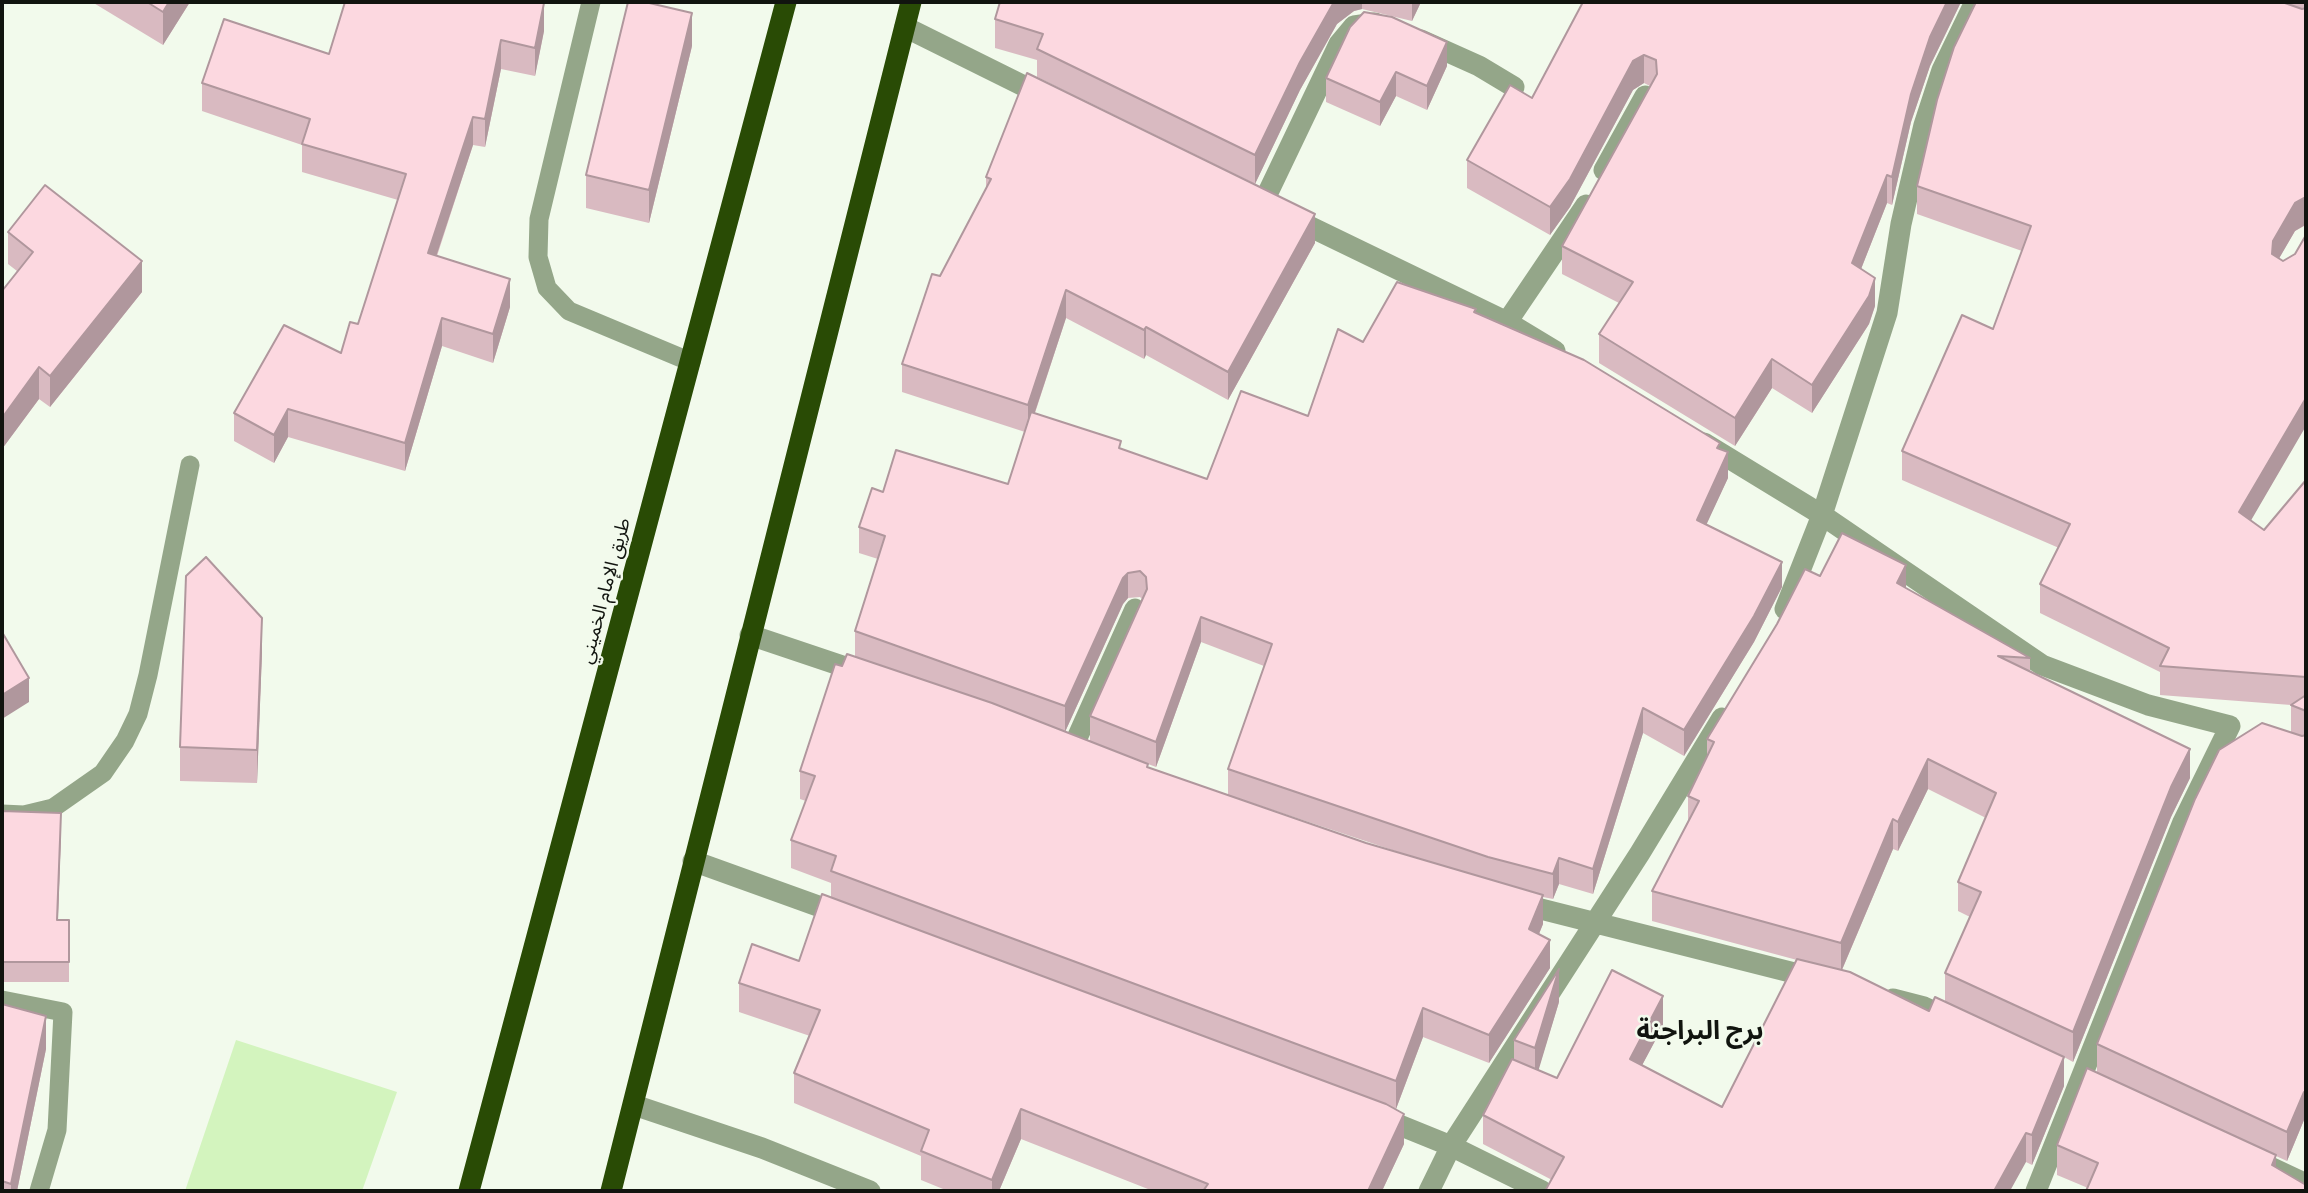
<!DOCTYPE html>
<html>
<head>
<meta charset="utf-8">
<style>
  body { margin:0 }
  #map { position:relative; width:2308px; height:1193px; overflow:hidden; background:#f2faec; font-family:"Source Serif 4",serif }
  canvas { display:block }
  .frame { position:absolute; inset:0; border:4px solid #11140f; pointer-events:none }
</style>
</head>
<body>
<div id="map">
<canvas width="2308" height="1193"></canvas>
<div class="frame"></div>
</div>
<script>
const ctx = document.querySelector('canvas').getContext('2d');
ctx.lineJoin = 'round';
function fillPath(path, color) { ctx.fillStyle = color; ctx.fill(path, 'evenodd'); }
const shape = rows => new Path2D(rows.map(r => 'M' + r).join(''));
function strokePath(path, color, width, dash) { ctx.strokeStyle = color; ctx.lineWidth = width; ctx.lineCap = dash ? 'butt' : 'round'; ctx.setLineDash(dash || []); ctx.stroke(path); }
function label(font, color, halo, rows, align = 'center') {
  ctx.font = font + ' "Source Serif 4","Noto Sans Arabic",serif'; ctx.lineWidth = 5; ctx.setLineDash([]); ctx.textBaseline = 'middle'; ctx.strokeStyle = halo; ctx.fillStyle = color; for (const [text, x, y, turn = 0] of rows) {
    ctx.save(); ctx.translate(x, y); ctx.rotate((+turn || 0) * Math.PI / 180); ctx.textAlign = isNaN(turn) ? turn : align; if (halo) ctx.strokeText(text, 0, 0); ctx.fillText(text, 0, 0); ctx.restore();
  }
}
fillPath(shape([
  [236,1040,397,1092,362,1191,185,1191]
]), '#d3f4be');
strokePath(shape([
  [591,2,539,219,538,257,547,288,569,311,691,362],
  [2,814,24,815,53,808,103,773,125,741,138,714,148,675,190,465],
  [2,1000,63,1012,57,1130,39,1191]
]), '#94a689', 19);
strokePath(shape([
  [905,27,1048,98],
  [1421,40,1479,66,1514,87],
  [1604,170,1645,96],
  [1263,203,1339,44,1354,26,1375,23],
  [1290,217,1507,322,1555,351],
  [1507,322,1586,205],
  [1704,443,1822,515,2042,665,2148,705,2230,726,2183,822,2036,1191],
  [1785,609,1822,515,1887,313,1901,224,1924,125,1942,70,1975,2],
  [750,635,869,675],
  [1073,747,1135,609],
  [693,861,843,915],
  [1517,903,1818,979],
  [1893,999,1924,1007,1955,1021],
  [634,1105,762,1148,870,1191],
  [1377,1116,1451,1146,1542,1191],
  [2270,1167,2306,1184],
  [1429,1191,1451,1146,1640,853,1722,718]
]), '#94a689', 21);
strokePath(shape([
  [469,1191,786,2],
  [611,1191,911,2]
]), '#294b05', 21);
fillPath(shape([
  [92,2,190,2,163,45],
  [1000,2,1421,2,1412,21,1362,9,1354,11,1337,24,1300,90,1255,184,1037,77,1037,60,995,48,995,19],
  [1577,2,1961,2,1930,66,1911,122,1892,205,1887,203,1861,269,1875,306,1869,324,1812,413,1772,388,1735,446,1599,363,1599,334,1619,303,1562,274,1562,246,1650,86,1644,83,1633,90,1570,207,1550,235,1467,188,1467,160,1532,98,1582,4],
  [1976,2,2306,2,2306,225,2295,231,2279,258,2251,521,2264,530,2306,480,2306,1121,2304,1120,2287,1161,2276,1156,2088,1188,2057,1175,2057,1145,2097,1072,2097,1044,2291,732,2291,705,2160,695,2160,672,2040,613,2040,584,2059,548,1902,480,1902,451,1993,329,2022,251,1917,214,1917,186],
  [544,31,535,76,501,69,485,147,473,145,437,256,510,307,493,363,442,346,405,471,288,437,274,463,234,441,234,413,341,353,358,324,398,200,302,172,302,145,202,111,202,83,329,54],
  [692,46,649,223,586,208,586,175],
  [1447,66,1427,110,1396,96,1380,126,1326,102,1326,78],
  [986,177,1315,243,1228,400,1146,355,1144,359,1066,318,1035,413,1121,449,1207,479,1308,416,1363,342,1476,313,1720,449,1728,478,1706,524,1782,587,1754,642,1684,756,1643,733,1593,894,1559,884,1553,899,1543,897,1543,924,1539,934,1550,968,1489,1063,1423,1037,1396,1109,1404,1144,1382,1191,1153,1191,1021,1139,999,1191,948,1191,921,1180,921,1156,794,1103,794,1073,810,1036,739,1012,739,983,799,961,831,898,831,883,791,868,791,840,806,801,800,799,800,771,842,666,855,656,855,631,878,559,859,553,859,527,883,492,1008,484,1025,432,902,392,902,364,940,276,986,188],
  [1140,597,1142,599,1090,716,1090,741,1065,732,1123,604,1128,598],
  [1201,642,1264,666,1228,769,1228,795,1413,857,1366,843,1148,767,1148,764,1156,767],
  [8,232,142,292,50,407,39,399,2,449,2,291,17,271,8,264],
  [1820,576,1906,588,2030,658,2030,671,2190,778,2171,817,2073,1062,2064,1057,2064,1086,2032,1165,2026,1162,1552,1180,1483,1144,1483,1115,1514,1060,1514,1040,1559,1002,1538,1070,1557,1078,1663,1026,1642,1065,1722,1107,1797,960,1652,921,1652,891,1688,821,1688,796,1707,757,1707,739],
  [1928,789,1986,818,1958,882,1958,911,1970,917,1945,973,1945,1002,1929,1011,1842,970,1893,849,1898,851],
  [262,652,257,783,180,781,180,747],
  [2,811,61,833,58,920,69,920,69,982,2,982],
  [2,1004,46,1049,17,1191,2,1191]
]), '#d9bac1');
fillPath(shape([
  [169,2,190,2,163,45,163,12],
  [1334,2,1362,2,1362,9,1354,11,1337,24,1300,90,1255,184,1255,155,1300,62],
  [1412,2,1421,2,1412,21],
  [1947,2,1961,2,1930,66,1911,122,1892,205,1892,177,1911,94,1930,37],
  [544,3,544,31,535,76,535,48],
  [692,13,692,46,649,223,649,190],
  [501,40,501,69,485,147,485,119],
  [1447,42,1447,66,1427,110,1427,86],
  [1644,55,1644,83,1633,90,1570,207,1550,235,1550,207,1633,61],
  [1396,72,1396,96,1380,126,1380,102],
  [473,117,473,145,428,281,428,253],
  [1887,175,1887,203,1852,292,1852,263],
  [2305,197,2305,225,2295,231,2273,269,2273,241,2295,203],
  [1315,214,1315,243,1228,400,1228,372],
  [142,261,142,292,50,407,50,376],
  [1875,278,1875,306,1869,324,1812,413,1812,385],
  [510,279,510,307,493,363,493,334],
  [1066,290,1066,318,1028,433,1028,405],
  [442,318,442,346,405,471,405,443],
  [1146,327,1146,355,1144,359,1144,330],
  [1772,359,1772,388,1735,446,1735,418],
  [39,367,39,399,2,449,2,418],
  [2306,398,2306,426,2239,541,2239,512],
  [288,409,288,437,274,463,274,435],
  [1728,452,1728,478,1697,545,1697,520],
  [1782,562,1782,587,1754,642,1684,756,1684,730],
  [1906,565,1906,595,1897,583],
  [1128,573,1128,598,1123,604,1065,732,1065,706,1123,578],
  [1201,617,1201,642,1156,767,1156,742],
  [262,618,262,652,257,783,257,750],
  [29,678,29,702,2,719,2,695],
  [1643,708,1643,733,1593,894,1593,869],
  [2190,749,2190,778,2171,817,2073,1062,2073,1032,2171,787],
  [1928,759,1928,789,1898,851,1898,822],
  [61,813,61,833,57,940,57,920],
  [1893,819,1893,849,1841,972,1841,943],
  [1559,858,1559,884,1553,899,1553,874],
  [1543,895,1543,924,1529,958,1529,929],
  [1550,940,1550,968,1489,1063,1489,1035],
  [1559,969,1559,1002,1535,1082,1535,1048],
  [1663,996,1663,1026,1630,1088,1630,1059],
  [1423,1008,1423,1037,1396,1109,1396,1081],
  [46,1016,46,1049,17,1191,11,1191,11,1184],
  [2064,1057,2064,1086,2032,1165,2032,1135],
  [2304,1092,2304,1120,2287,1161,2287,1132],
  [1021,1109,1021,1139,999,1191,992,1191,992,1180],
  [1404,1114,1404,1144,1382,1191,1368,1191],
  [2026,1133,2026,1162,2010,1191,1994,1191],
  [2276,1155,2276,1185,2272,1165]
]), '#b0979d');
const building = shape([
  [147,2,169,2,163,12,147,2],
  [345,2,536,2,544,3,535,48,501,40,485,119,473,117,428,253,510,279,493,334,442,318,405,443,288,409,274,435,234,413,284,325,341,353,350,322,358,324,406,174,302,144,310,119,202,83,224,19,329,54,345,2],
  [628,2,645,2,692,13,649,190,586,175,628,2],
  [1000,2,1334,2,1300,62,1255,155,1037,49,1043,34,995,19,1000,2],
  [1583,2,1947,2,1930,37,1911,94,1892,177,1887,175,1852,263,1875,278,1869,296,1812,385,1772,359,1735,418,1599,334,1633,282,1562,246,1657,74,1656,60,1644,55,1633,61,1570,179,1550,207,1467,160,1510,85,1532,98,1583,2],
  [1976,2,2282,2,2302,9,2306,8,2306,197,2295,203,2273,241,2272,254,2283,261,2295,254,2306,235,2306,398,2239,512,2264,530,2306,480,2306,677,2160,666,2169,648,2040,584,2070,524,1902,451,1962,315,1993,329,2031,226,1917,186,1937,100,1954,47,1976,2],
  [1364,12,1392,17,1447,42,1427,86,1396,72,1380,102,1326,78,1350,27,1364,12],
  [1027,73,1315,214,1228,372,1146,327,1144,330,1066,290,1028,405,902,364,932,274,940,276,991,179,986,177,1027,73],
  [45,185,142,261,50,376,39,367,2,418,2,291,33,252,8,232,45,185],
  [1397,282,1476,309,1474,312,1584,360,1720,443,1717,448,1728,452,1697,520,1782,562,1754,616,1684,730,1643,708,1593,869,1559,858,1553,874,1488,857,1228,769,1272,644,1201,617,1156,742,1090,716,1147,589,1146,577,1140,571,1128,573,1123,578,1065,706,855,631,885,536,859,527,872,488,883,492,896,450,1008,484,1031,412,1121,441,1119,448,1207,479,1241,391,1308,416,1338,329,1363,342,1397,282],
  [1842,533,1906,565,1897,583,2030,658,1998,656,2190,749,2171,787,2073,1032,1945,973,1981,892,1958,882,1996,793,1928,759,1898,822,1893,819,1841,943,1652,891,1699,801,1688,796,1714,742,1707,739,1777,624,1805,569,1820,576,1842,533],
  [206,557,262,618,257,750,180,747,186,576,206,557],
  [2,632,29,678,2,695,2,632],
  [847,654,992,703,1148,764,1147,767,1366,843,1543,895,1529,929,1550,940,1489,1035,1423,1008,1396,1081,831,871,836,856,791,840,815,776,800,771,835,664,842,666,847,654],
  [2306,695,2306,711,2291,705,2306,695],
  [2262,723,2302,736,2306,735,2306,1093,2304,1092,2287,1132,2097,1044,2195,799,2219,750,2262,723],
  [2,811,61,813,57,920,69,920,69,962,2,962,2,811],
  [822,894,1386,1104,1404,1114,1368,1191,1203,1191,1208,1184,1021,1109,992,1180,921,1151,929,1130,794,1073,820,1010,739,983,752,944,799,961,822,894],
  [1797,959,1850,972,1929,1011,1935,997,2064,1057,2032,1135,2026,1133,1994,1191,1545,1191,1564,1157,1483,1115,1512,1059,1557,1078,1612,970,1663,996,1630,1059,1722,1107,1797,959],
  [1559,969,1535,1048,1514,1040,1559,969],
  [2,1004,46,1016,11,1184,2,1181,2,1004],
  [2087,1068,2276,1155,2272,1165,2306,1185,2306,1191,2086,1191,2098,1163,2057,1145,2087,1068]
]);
fillPath(building, '#fcd8e0');
strokePath(building, '#b0979d', 2);
label('19px', '#11140f', '#f2faec', [
  ["طريق الإمام الخميني",606,591,-75]
]);
label('bold 26px', '#11140f', '#f2faec', [
  ["برج البراجنة",1700,1032]
]);
</script>
</body>
</html>
